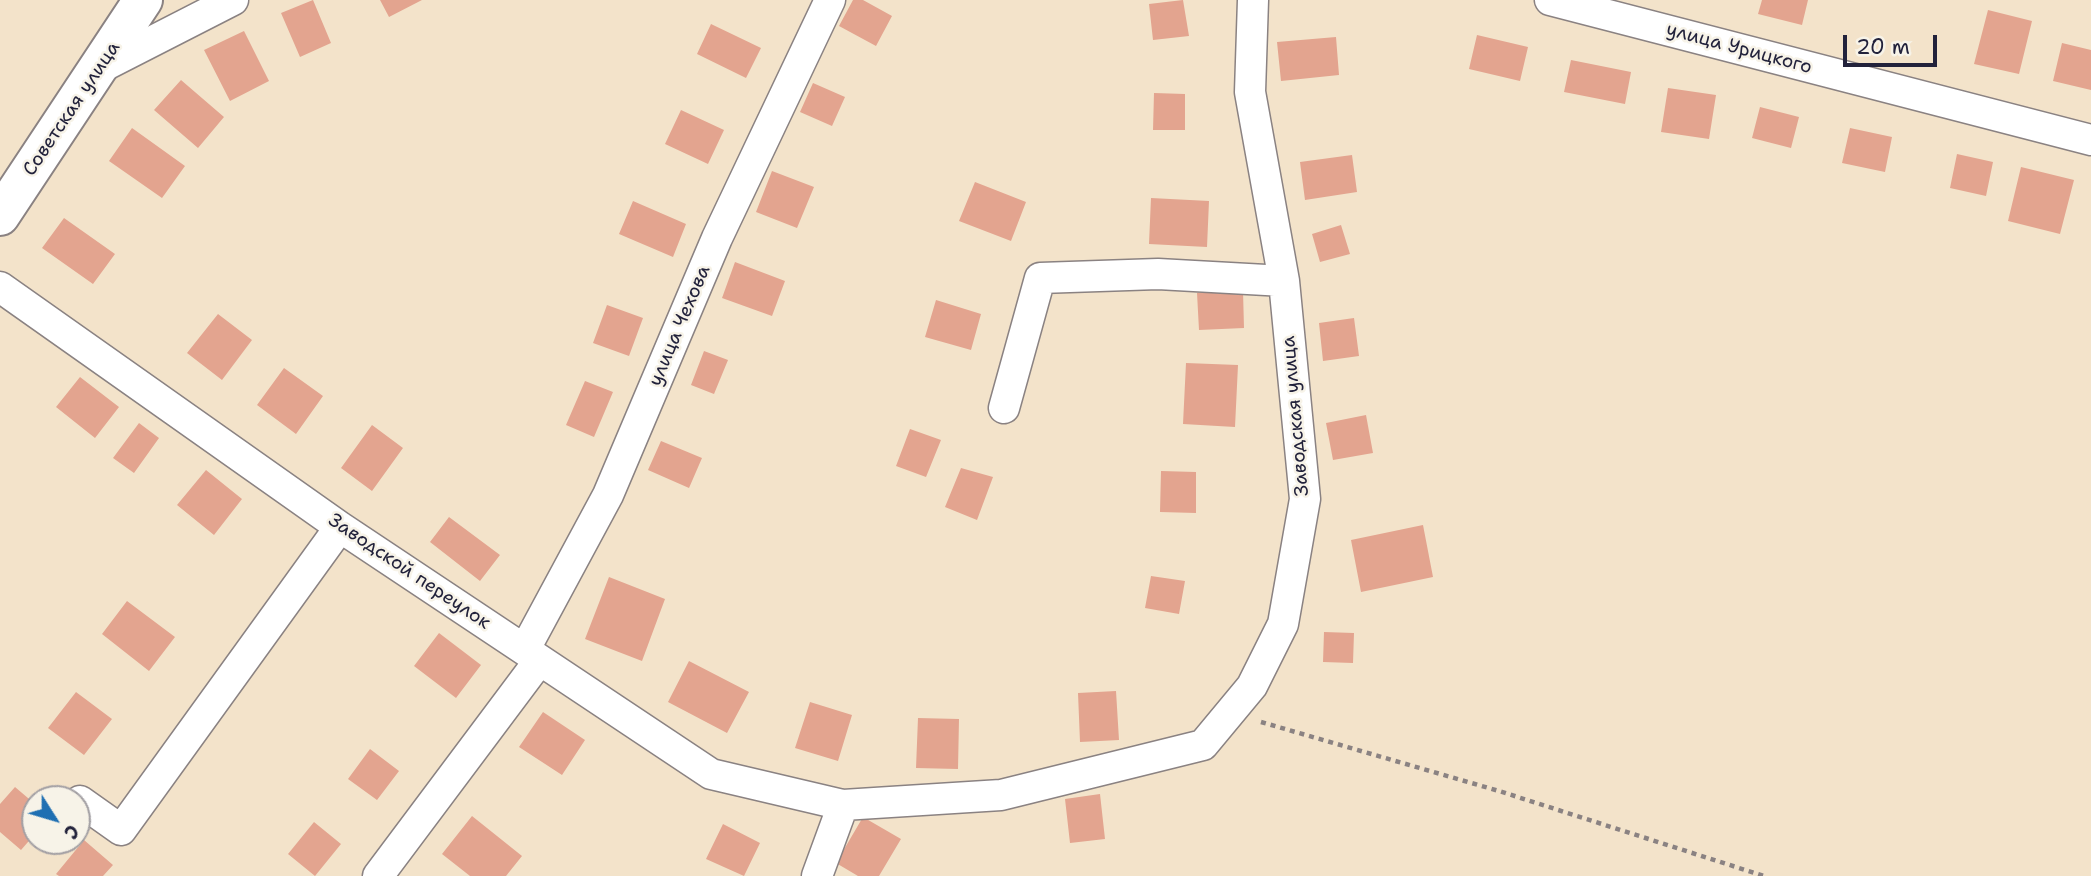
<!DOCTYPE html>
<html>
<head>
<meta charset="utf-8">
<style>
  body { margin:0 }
  #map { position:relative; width:2091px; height:876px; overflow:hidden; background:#f3e3ca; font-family:"Shantell Sans",sans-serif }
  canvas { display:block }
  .north { position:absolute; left:21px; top:785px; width:70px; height:70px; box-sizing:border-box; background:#f7f3e8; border:2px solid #a29fa3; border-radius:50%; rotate:127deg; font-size:19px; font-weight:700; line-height:28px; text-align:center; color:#22223b }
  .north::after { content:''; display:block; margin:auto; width:24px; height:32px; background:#1f6fb2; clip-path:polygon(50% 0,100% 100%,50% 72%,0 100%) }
  .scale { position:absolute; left:1843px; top:35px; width:94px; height:32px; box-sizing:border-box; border:4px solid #22223b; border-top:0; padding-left:9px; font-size:21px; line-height:24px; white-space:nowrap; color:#22223b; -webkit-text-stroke:5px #f7f3e8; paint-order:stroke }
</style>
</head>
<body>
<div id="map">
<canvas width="2091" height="876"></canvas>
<div class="north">С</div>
<div class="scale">20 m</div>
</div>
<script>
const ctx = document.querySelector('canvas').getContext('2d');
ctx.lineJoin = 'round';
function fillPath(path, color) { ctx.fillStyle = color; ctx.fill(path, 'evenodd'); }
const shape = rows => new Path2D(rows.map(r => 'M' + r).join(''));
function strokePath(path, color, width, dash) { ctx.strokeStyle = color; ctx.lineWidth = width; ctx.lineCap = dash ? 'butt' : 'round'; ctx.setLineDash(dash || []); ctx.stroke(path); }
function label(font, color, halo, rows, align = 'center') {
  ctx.font = font + ' "Shantell Sans",sans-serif'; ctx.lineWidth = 5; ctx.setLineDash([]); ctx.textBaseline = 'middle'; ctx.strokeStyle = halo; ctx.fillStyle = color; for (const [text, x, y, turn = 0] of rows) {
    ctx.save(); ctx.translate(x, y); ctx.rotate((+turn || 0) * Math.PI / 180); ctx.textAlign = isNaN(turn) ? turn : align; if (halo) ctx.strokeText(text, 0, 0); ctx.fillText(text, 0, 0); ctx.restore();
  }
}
fillPath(shape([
  [313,0,331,43,300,57,281,13],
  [380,0,422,0,389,17],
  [853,0,863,0,892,16,876,46,839,26],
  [1183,0,1189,36,1153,40,1149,4],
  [1762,0,1808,0,1802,25,1758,14],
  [1988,10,2032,21,2019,74,1974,64],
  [711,24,761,48,746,78,697,54],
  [244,31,269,81,230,101,204,50],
  [1477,35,1528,47,1520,81,1469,69],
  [1336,37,1339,75,1281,81,1277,42],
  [2062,43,2091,50,2091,90,2053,81],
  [1571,60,1631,72,1625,104,1564,92],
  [181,80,224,117,198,148,154,110],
  [813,83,845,97,832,126,800,112],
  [1668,88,1716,95,1709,139,1661,132],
  [1154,93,1185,94,1185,130,1153,130],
  [1760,107,1799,117,1791,148,1752,138],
  [681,110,724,130,708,164,665,144],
  [132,128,185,166,162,198,109,161],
  [1850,128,1892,137,1885,172,1842,163],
  [1957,154,1993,162,1986,196,1950,188],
  [1352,155,1357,192,1305,200,1300,162],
  [2021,167,2074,180,2060,234,2008,221],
  [772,171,814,187,797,228,756,212],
  [975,182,1026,202,1011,241,959,221],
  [1151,198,1209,201,1207,247,1149,244],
  [633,201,686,224,673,257,619,234],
  [64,218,115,254,93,284,42,248],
  [1341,225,1350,254,1320,262,1312,234],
  [735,262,785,281,772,316,722,298],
  [1243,291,1244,328,1199,330,1197,293],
  [936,300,981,314,971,350,925,337],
  [607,305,643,318,629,356,593,343],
  [218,314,252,340,222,380,187,353],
  [1354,318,1359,356,1323,361,1319,323],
  [704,351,728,360,714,394,691,385],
  [1186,363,1238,365,1235,427,1183,424],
  [284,368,323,396,296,434,257,405],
  [80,377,119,407,95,438,56,407],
  [585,381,613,392,594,437,566,425],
  [1366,415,1373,453,1333,460,1326,423],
  [139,423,159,438,134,473,113,458],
  [372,425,403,448,372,491,341,468],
  [910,429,941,440,926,477,896,466],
  [661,441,702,458,689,488,648,470],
  [961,468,993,477,977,520,945,507],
  [206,470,242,499,214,535,177,505],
  [1161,471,1196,472,1196,513,1160,512],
  [449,517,500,555,480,581,430,542],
  [1423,525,1433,577,1361,592,1351,540],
  [1151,576,1185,581,1179,614,1145,608],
  [609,577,665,599,642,661,585,639],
  [127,601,175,637,149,671,102,634],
  [1324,632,1354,633,1353,663,1323,662],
  [439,633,481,665,456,698,414,666],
  [689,661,749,692,727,733,668,702],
  [1116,691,1119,740,1080,742,1078,693],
  [76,692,112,719,84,755,48,728],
  [810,702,852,715,838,761,795,748],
  [543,712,585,740,562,775,519,747],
  [918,718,959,719,958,769,916,768],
  [370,749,399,771,377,800,348,779],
  [15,787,35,804,35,834,21,850,0,832,0,804],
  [1100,794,1105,839,1070,843,1065,799],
  [472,816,522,856,506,876,470,876,442,854],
  [863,817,901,839,879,876,858,876,836,863],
  [314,822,341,844,315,876,288,854],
  [723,824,760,843,744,876,706,859],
  [84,840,113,865,103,876,59,876,56,874]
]), '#e3a48f');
const minor = shape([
  [1550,0,2091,140],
  [102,67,233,0],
  [0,287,340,527,711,774,843,805,1001,795,1203,745,1252,686,1283,624,1305,499,1284,281,1250,92,1253,0],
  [1004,408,1040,278,1158,274,1284,281],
  [525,649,608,495,717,238,830,0],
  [80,801,121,830,340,527],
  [378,876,539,661],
  [817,876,843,805]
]);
const secondary = shape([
  [0,216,143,0]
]);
strokePath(minor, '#8a8282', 33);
strokePath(secondary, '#8a8282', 42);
strokePath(shape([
  [1261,722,1499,791,1764,876]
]), '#8a8282', 4.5, [5, 5]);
strokePath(minor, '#fff', 30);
strokePath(secondary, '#fff', 38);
label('19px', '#22223b', '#f7f3e8', [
  ["улица Урицкого",1739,49,15],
  ["Советская улица",72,109,-56],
  ["улица Чехова",680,326,-67],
  ["Заводская улица",1296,416,-95],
  ["Заводской переулок",409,572,34]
]);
</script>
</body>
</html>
